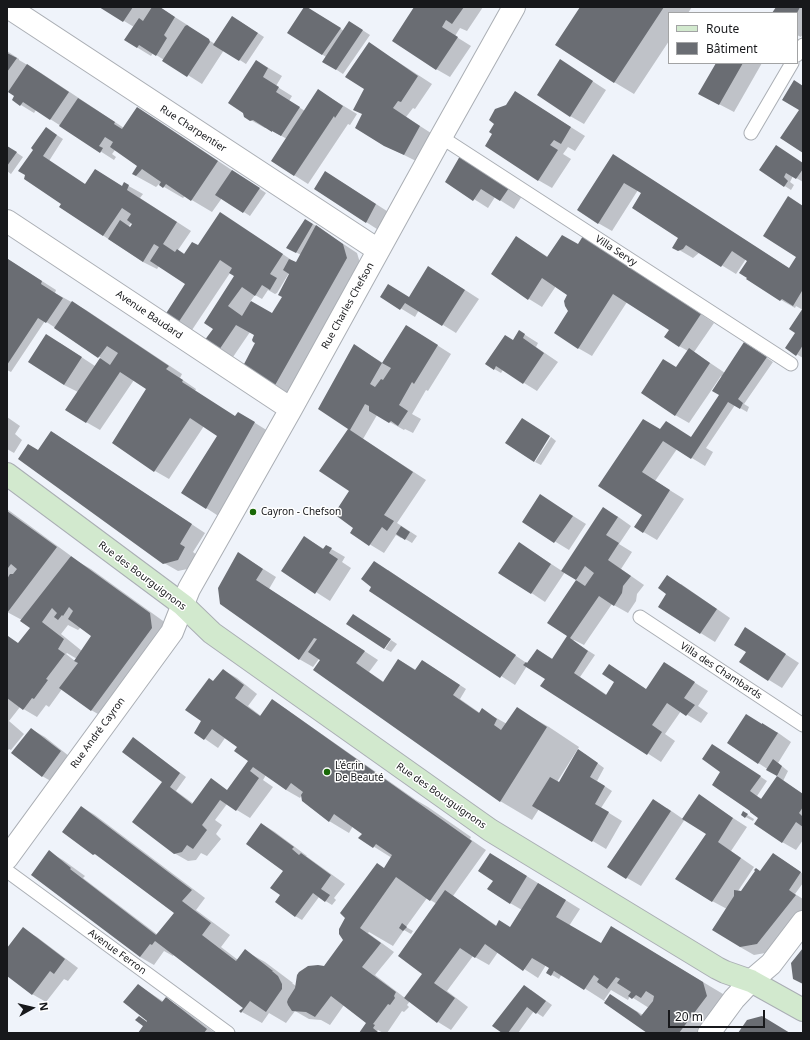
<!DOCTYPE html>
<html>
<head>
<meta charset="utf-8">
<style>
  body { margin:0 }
  #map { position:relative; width:810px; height:1040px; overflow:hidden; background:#eff3fa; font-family:"Noto Sans",sans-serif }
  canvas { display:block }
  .frame { position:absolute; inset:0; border:8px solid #17181b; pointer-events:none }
  .legend { position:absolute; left:668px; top:12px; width:130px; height:52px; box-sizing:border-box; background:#fff; border:1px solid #a2a3a4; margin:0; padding:5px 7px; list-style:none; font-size:12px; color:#17181b }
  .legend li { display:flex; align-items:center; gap:8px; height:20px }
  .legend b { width:20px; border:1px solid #a2a3a4 }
  .north { position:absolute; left:12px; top:988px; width:40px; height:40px; -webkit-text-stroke:3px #fff; paint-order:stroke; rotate:82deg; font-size:11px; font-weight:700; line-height:16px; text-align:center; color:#17181b }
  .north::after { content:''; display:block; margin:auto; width:14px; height:18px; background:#17181b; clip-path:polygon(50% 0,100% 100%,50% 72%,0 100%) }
  .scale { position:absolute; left:668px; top:1010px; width:97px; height:18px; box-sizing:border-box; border:2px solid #17181b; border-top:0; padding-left:5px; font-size:12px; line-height:14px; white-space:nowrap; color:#17181b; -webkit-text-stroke:3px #fff; paint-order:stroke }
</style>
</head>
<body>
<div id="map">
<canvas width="810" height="1040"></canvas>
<div class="frame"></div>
<ul class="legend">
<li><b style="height:5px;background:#d2e9ce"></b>Route</li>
<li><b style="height:11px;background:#6a6d73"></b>Bâtiment</li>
</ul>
<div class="north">N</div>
<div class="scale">20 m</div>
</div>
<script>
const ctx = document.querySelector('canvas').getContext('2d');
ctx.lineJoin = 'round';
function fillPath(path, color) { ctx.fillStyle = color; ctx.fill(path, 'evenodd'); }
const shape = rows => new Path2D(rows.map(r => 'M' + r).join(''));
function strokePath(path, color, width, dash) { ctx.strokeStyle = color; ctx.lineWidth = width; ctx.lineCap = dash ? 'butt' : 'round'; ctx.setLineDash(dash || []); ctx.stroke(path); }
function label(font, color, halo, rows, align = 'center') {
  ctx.font = font + ' "Noto Sans",sans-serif'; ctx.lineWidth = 3; ctx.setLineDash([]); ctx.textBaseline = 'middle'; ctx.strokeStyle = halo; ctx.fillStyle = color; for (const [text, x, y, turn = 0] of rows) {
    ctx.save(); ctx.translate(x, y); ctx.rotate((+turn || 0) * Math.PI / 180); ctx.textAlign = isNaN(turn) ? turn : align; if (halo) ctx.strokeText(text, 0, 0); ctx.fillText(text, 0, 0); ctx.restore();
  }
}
fillPath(shape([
  [101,7,159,7,189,26,188,27,215,44,239,21,264,37,246,64,224,50,202,84,153,53,151,56,125,40,134,27],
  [416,7,483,7,467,31,460,28,455,36,471,46,450,77,436,69],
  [581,7,692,7,688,13,669,13,669,41,634,94,614,82],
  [777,7,803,7,803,34,801,37,797,35,797,13,773,13],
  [319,15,344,31,356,26,370,35,343,74,323,61,326,57,289,32],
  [7,51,19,59,19,60,41,73,124,128,137,108,157,120,266,193,250,216,222,198,212,212,185,196,183,198,159,184,156,187,136,176,139,166,115,150,112,154,116,157,114,160,36,110,34,113,21,105,16,96,7,90],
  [392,58,432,84,415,109,413,108,406,117,434,135,418,162,384,145,363,114,364,91],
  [257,61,282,76,276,86,292,96,289,101,305,111,319,91,357,114,350,125,348,124,308,184,272,161,287,139,267,128,265,128,245,117],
  [717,63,762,63,734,112,713,101],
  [574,69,606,90,584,124,570,116],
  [515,92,585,136,575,151,568,147,563,154,571,159,552,188,538,180,506,107],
  [46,128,63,139,49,161,86,185,96,170,123,187,125,184,143,194,140,198,191,231,178,250,185,254,198,247,251,233,296,263,301,255,288,248,313,224,357,253,361,266,288,394,275,386,257,343,255,335,250,332,233,357,219,350,214,328,235,276,230,273,192,330,178,322,186,284,159,266,157,269,143,262,60,207,62,204,34,149],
  [132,222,134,223,131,228,129,226],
  [289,273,290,274,283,296,273,314,250,302,255,295,262,299,268,290,275,294,277,293],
  [7,146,23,157,11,174,7,171],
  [613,156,790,269,798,257,803,206,803,358,786,348,796,333,803,310,796,306,795,308,781,300,749,261,746,259,736,274,700,252,693,258,674,247,679,238,643,193,638,190,612,231,598,223],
  [803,164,803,182,793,176,790,182,794,185,791,190,760,170],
  [474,165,522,196,514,209,495,197,488,208,447,182],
  [340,181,390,213,380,231,315,189],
  [516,237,548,257,578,245,597,245,714,323,694,352,725,373,751,347,773,362,744,404,749,407,747,412,735,405,706,448,713,452,705,466,677,449,655,481,684,499,657,540,635,527,643,514,600,486,660,430,692,438,720,394,722,377,721,376,689,423,675,415,688,351,679,346,670,330,627,302,592,356,578,348,569,311,569,295,556,286,542,307,529,299],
  [9,260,56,290,55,293,86,310,182,374,180,378,196,389,195,391,235,417,252,421,268,431,220,517,183,493,219,436,204,426,169,479,155,471,113,443,148,389,134,380,100,430,86,422,78,392,64,385,60,343,95,366,101,358,45,321,11,372,7,370,7,263],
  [442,275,479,299,456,333,419,310,415,317,382,297,409,298],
  [407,326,451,354,428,391,426,390,412,414,421,419,413,433,405,429,404,430,377,415,363,439,426,480,397,523,417,536,412,543,402,537,401,538,396,535,384,553,351,533,355,528,351,491,349,428,355,346,383,363],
  [519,331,538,343,536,347,558,362,537,391,503,370,501,373,486,364,513,341],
  [7,417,20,426,15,434,22,440,14,453,7,449],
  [52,432,205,533,193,552,198,556,192,568,178,571,164,563,39,451],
  [551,437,556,441,541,465,535,462],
  [554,504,586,524,569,550,523,522],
  [7,509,71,556,70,557,91,569,170,626,105,718,91,710,62,689,49,707,46,705,37,717,20,707,9,721,24,734,11,750,9,749,7,751,7,640,9,638,19,644,35,631,22,620,7,612],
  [68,625,78,630,81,627,93,636,82,651,61,634],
  [67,653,77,659,75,661,66,654],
  [617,516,631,526,619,544,632,552,621,569,644,585,637,594,636,601,628,613,612,604,584,645,574,640,573,641,595,655,580,677,607,695,623,674,647,690,678,672,708,691,698,706,708,713,701,723,681,711,665,734,675,741,661,762,542,685,546,679,527,666,515,685,370,591,388,570,528,664,537,650,553,659,568,636,549,623,577,580,565,572,545,602,500,572,533,552,562,571],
  [304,537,324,549,326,546,340,554,345,557,342,562,351,568,330,601,283,571],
  [238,553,276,577,269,589,378,660,369,672,384,682,399,660,416,670,423,661,466,689,460,699,480,713,482,710,507,724,517,709,549,727,579,747,557,782,559,783,585,754,604,768,597,781,612,791,601,808,622,821,606,849,539,809,532,820,500,801,321,660,319,659,313,667,299,659],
  [681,584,730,618,715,642,659,607],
  [759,637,799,663,782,688,769,680],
  [391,640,397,644,391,652,385,649],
  [223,670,237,678,257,694,248,706,261,716,272,701,286,709,416,800,428,807,471,837,470,839,486,850,453,896,497,926,511,928,522,910,510,903,504,862,580,909,569,926,601,944,631,939,723,994,726,1008,708,1033,649,1033,606,1002,562,974,559,979,552,975,548,972,549,969,554,972,555,970,546,965,538,978,498,952,489,965,473,956,447,991,468,1007,451,1030,438,1022,410,1001,407,1005,409,1007,404,1012,402,1011,387,1033,383,1033,378,1030,377,1031,379,1033,360,1033,368,1023,344,1005,330,1025,321,1020,309,1019,295,1011,286,1023,269,1013,262,1023,242,1012,244,1007,174,954,173,956,164,951,154,965,140,957,49,852,63,860,85,876,83,878,158,935,175,912,64,832,82,807,95,815,205,898,196,910,230,935,221,947,238,960,245,951,265,962,293,983,292,983,297,987,324,967,344,940,392,858,360,838,363,833,353,826,349,833,329,821,302,795,300,798,286,790,266,775,263,780,273,787,250,818,227,804,215,820,222,825,216,834,221,839,207,856,201,853,196,860,188,861,174,853,164,782,133,738,186,777,176,791,194,804,228,791,250,761,238,747,225,738,218,748,195,732,203,721,214,682],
  [427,898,437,904,423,974,405,998,375,975,394,952,368,933,369,932,393,946,404,930,411,934,413,931,406,927],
  [611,990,628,1000,630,996,649,1008,643,1015,610,995,606,1001,604,1000],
  [31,729,45,737,74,760,56,784,42,776],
  [777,732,791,742,778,763,788,771,783,781,803,794,803,840,796,850,782,842,721,773,719,749,767,781,757,796,762,799,778,776,728,743],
  [699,796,747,827,731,851,754,867,738,891,741,892,761,872,780,858,803,874,803,883,795,894,803,899,803,912,771,952,754,955,740,947,727,909,712,901,707,834,685,819,641,886,608,867,667,808,683,819],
  [744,813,754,819,753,821,742,815],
  [262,824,275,832,307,856,306,856,345,884,334,898,336,900,332,905,319,897,302,920,295,916,281,895,288,875],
  [23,929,37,937,78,968,68,981,64,979,46,1002,32,994,7,975,7,950],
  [138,985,164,1002,166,999,180,1007,215,1033,140,1033,145,1026,139,1017,148,1022],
  [531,990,552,1005,543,1017,534,1011,518,1033,504,1033]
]), '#0003');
fillPath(shape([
  [99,7,133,7,123,22],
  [152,7,160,7,175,17,164,35,167,38,156,56,139,45,137,48,124,40,139,18,143,21],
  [304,7,307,7,341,28,322,55,287,33],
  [414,7,464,7,452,24,446,20,442,27,458,37,436,70,392,41],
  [580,7,664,7,614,83,555,45],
  [776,7,800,7,797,13,772,13],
  [232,16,258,33,239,61,213,45],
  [349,21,363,30,336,70,322,62],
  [187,25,209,39,210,42,187,77,162,61,185,26],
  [369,42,418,76,401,102,398,101,393,108,420,126,404,155,384,146,355,128,362,114,353,110,364,89,345,77],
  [7,53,17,58,7,72],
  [560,59,593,81,570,117,537,95],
  [256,60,268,68,263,77,279,87,276,92,300,107,281,136,272,131,272,132,253,120,250,121,244,117,243,113,228,103],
  [716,63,743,63,719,105,698,94],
  [27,64,69,92,50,120,23,102,20,106,12,100,14,96,8,92],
  [794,80,803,86,803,153,780,138,799,110,782,100],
  [318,89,343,106,335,118,334,116,294,176,271,161],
  [515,91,571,127,561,144,554,140,550,145,558,150,538,181,485,146,492,134,489,132,494,124,489,120,495,109,506,105],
  [78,98,115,122,114,124,122,129,137,107,218,161,191,201,166,184,163,188,159,185,161,182,142,169,136,176,132,174,137,166,110,147,113,142,105,137,99,146,103,148,100,153,59,126],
  [46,127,57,135,43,156,85,184,95,169,122,186,124,182,129,185,127,190,177,222,163,244,175,252,177,249,184,254,192,242,198,245,220,212,283,254,270,274,277,278,270,290,262,285,255,296,242,287,228,306,242,316,251,301,272,313,282,297,278,295,289,274,283,270,289,259,296,262,316,225,343,244,347,258,274,387,243,366,255,343,253,342,252,340,254,335,236,325,219,350,204,341,213,329,204,323,234,276,229,273,232,268,220,260,178,323,165,315,185,284,150,261,159,247,154,244,143,262,108,239,120,220,130,227,132,224,127,220,131,214,122,208,103,236,59,207,61,204,24,179,25,175,18,171,33,150,31,148],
  [776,145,803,163,803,169,796,179,786,173,784,177,788,181,784,187,759,170],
  [7,146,17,152,7,166],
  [613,154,789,268,796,257,763,236,788,196,803,206,803,292,802,291,793,306,782,299,780,301,746,279,747,278,739,273,747,261,732,251,721,267,686,245,683,249,678,251,672,248,678,238,632,208,641,193,624,183,598,224,577,210],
  [460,156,509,188,500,201,481,189,473,201,445,182],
  [232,170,260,188,243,213,215,195],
  [325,171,376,204,366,223,314,189],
  [305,219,313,224,296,253,286,248],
  [562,235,578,244,583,236,701,314,679,347,664,337,669,330,613,294,578,349,554,333,568,311,565,306,564,301,567,295,542,278,528,300,491,274,516,236,547,257],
  [8,259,42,281,41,284,63,298,46,323,38,318,7,365,7,261],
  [428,266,465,290,442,326,405,303,400,310,380,297,388,284,409,297],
  [72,301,169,366,166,369,183,380,182,382,235,416,238,412,255,422,206,509,181,493,217,436,190,418,154,472,112,443,146,389,120,372,86,423,65,410,100,358,110,365,118,353,107,346,98,358,54,328],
  [803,308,803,345,796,356,785,348,795,333,789,329],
  [406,325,438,345,414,384,412,382,399,405,408,411,398,426,391,421,389,423,369,411,369,406,365,404,350,430,413,472,384,515,394,521,387,531,382,527,369,546,350,533,353,528,334,514,349,491,319,471,348,429,318,409,354,344,382,363,370,384,375,387,381,379,383,380,391,368,382,363],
  [519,330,525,334,523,338,544,353,523,384,496,366,494,370,485,364,505,335,513,340],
  [46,334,82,357,64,385,28,362],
  [744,342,767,357,738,399,743,403,740,409,728,402,691,459,663,441,642,472,670,490,643,533,634,527,642,515,598,486,643,419,660,429,666,421,691,437,719,395,712,391],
  [689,348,710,363,675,416,641,393,663,359,676,367],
  [522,418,550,436,534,462,505,443],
  [51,431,192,524,180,544,185,547,178,560,163,564,18,459,28,444,38,450],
  [540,494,573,516,554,543,522,522],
  [603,507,618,517,606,535,619,543,608,560,631,576,623,586,622,593,614,606,599,596,570,638,588,651,574,673,606,695,614,682,602,674,609,664,646,689,664,662,695,682,684,698,695,705,686,716,667,703,652,725,662,732,647,755,540,686,545,679,523,665,526,662,527,663,537,649,552,659,567,636,547,623,576,580,585,586,594,573,585,566,576,580,561,571],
  [7,511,57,547,7,613,7,579,10,574,13,574,17,569,11,564,8,568,7,567],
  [401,526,410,532,405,540,396,534],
  [304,536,323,549,326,545,332,548,329,553,338,559,315,594,281,571],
  [519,542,551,564,531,594,498,573],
  [238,552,263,569,256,580,365,651,356,663,383,682,398,659,415,670,422,660,460,685,453,695,479,713,482,708,497,719,494,725,501,730,517,707,547,727,500,802,313,670,320,660,308,652,317,639,314,638,299,660,220,604,218,588],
  [71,556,150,613,152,628,91,711,59,688,78,663,74,661,91,636,68,619,73,611,69,607,63,616,62,615,58,620,54,617,57,613,52,608,42,622,64,639,58,649,65,654,46,679,48,680,34,699,32,698,23,710,7,698,7,638,8,636,18,643,30,628,20,621],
  [374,561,516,655,500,678,369,591,371,587,361,579],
  [667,575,717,609,700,634,658,607,666,594,658,588],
  [353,614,391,639,384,649,346,624],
  [745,627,786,654,768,681,739,662,746,652,734,645],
  [223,669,244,685,235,698,260,716,272,699,472,841,430,901,396,877,360,928,381,943,362,967,396,992,394,996,395,998,390,1005,388,1004,373,1024,375,1025,373,1028,379,1033,359,1033,366,1023,331,996,315,1017,306,1012,292,1011,288,1005,287,1002,288,999,295,988,297,975,299,972,308,966,318,965,324,966,343,940,339,934,339,929,345,918,340,913,377,863,384,868,392,855,376,844,373,848,358,838,362,834,334,814,329,822,302,801,301,795,303,792,291,783,286,790,253,767,250,771,259,778,236,811,220,800,202,825,207,830,193,849,187,845,182,852,174,854,132,822,162,782,122,752,133,737,180,773,170,787,192,804,211,778,227,790,248,761,234,751,237,747,212,729,204,740,194,733,201,721,185,710,209,678,213,681],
  [746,714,762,724,762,723,778,733,758,764,727,743],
  [31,728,61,751,42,777,11,753],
  [712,744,761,776,750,791,761,799,777,776,766,770,773,759,782,766,777,776,803,794,803,807,799,813,803,817,803,827,796,822,782,843,754,824,758,818,750,812,750,811,712,785,720,772,702,759],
  [578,749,598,763,590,777,605,786,595,804,609,812,592,842,532,806,550,777,559,782],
  [699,794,733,818,718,842,741,858,712,902,675,879,706,834,682,819],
  [653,799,671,811,626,879,607,867],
  [81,806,192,890,182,901,211,923,202,935,236,961,245,949,273,971,272,971,278,976,282,984,282,989,266,1012,250,1001,241,1013,239,1011,243,1008,155,941,152,945,150,944,140,957,31,875,49,850,71,868,70,869,156,935,174,913,95,854,93,855,62,832],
  [743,811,748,814,745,818,741,815],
  [261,823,294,847,292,849,299,855,301,853,331,875,321,889,330,895,325,902,313,893,295,917,275,902,280,895,270,888,283,871,246,844],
  [490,853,527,876,510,904,487,889,493,881,478,871],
  [773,853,801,872,789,890,796,895,757,944,740,947,712,930,734,896,734,890,741,891,755,871,754,870,756,868,760,871],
  [538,883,566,900,556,917,601,943,611,926,703,982,707,996,679,1033,647,1033,604,1003,610,994,637,1012,641,1016,653,1001,654,996,646,991,641,998,636,995,632,999,628,996,631,992,617,983,620,979,616,977,607,989,597,982,599,979,594,975,584,990,554,971,551,976,546,973,549,968,532,958,523,971,485,944,475,958,460,948,434,983,455,998,437,1023,404,998,422,974,398,956,445,890,496,926,499,920,510,927],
  [402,923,407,927,403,931,399,928],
  [23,927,65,959,54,974,50,971,32,995,7,976,7,948],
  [803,948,803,984,793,979,791,963],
  [138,984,162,1002,166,997,207,1029,204,1033,138,1033,143,1026,135,1020,139,1016,147,1022,147,1021,123,1002],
  [524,985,546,1001,536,1014,527,1007,508,1033,502,1033,492,1026],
  [762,1016,790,1033,738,1033,747,1020]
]), '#6a6d73');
const service = shape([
  [797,55,803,45],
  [751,133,792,63],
  [441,137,791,364],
  [640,617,803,725],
  [7,871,228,1033]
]);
const minor = shape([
  [8,7,378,250],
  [7,221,291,409],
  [7,858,172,632,189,589,291,409,441,137,514,7],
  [709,1033,734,999,751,981,771,964,803,922]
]);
const secondary = shape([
  [7,474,183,605,212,633,490,830,717,968,725,972,751,981,803,1010]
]);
strokePath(service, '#aaaeb4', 15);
strokePath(minor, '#aaaeb4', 24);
strokePath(secondary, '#aaaeb4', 24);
strokePath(service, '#fff', 13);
strokePath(minor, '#fff', 22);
strokePath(secondary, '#d2e9ce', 22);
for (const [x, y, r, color] of [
  [253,512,4,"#196807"],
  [327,772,4,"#196807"]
]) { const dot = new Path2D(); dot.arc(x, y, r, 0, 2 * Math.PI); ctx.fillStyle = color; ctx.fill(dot); strokePath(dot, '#fff', 1.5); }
label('10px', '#17181b', '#fff', [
  ["Rue Charpentier",193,129,33],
  ["Villa Servy",616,251,33],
  ["Rue Charles Chefson",348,306,-61],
  ["Avenue Baudard",149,315,34],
  ["Rue des Bourguignons",142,576,37],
  ["Villa des Chambards",721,671,33],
  ["Rue André Cayron",98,733,-54],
  ["Rue des Bourguignons",441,796,35],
  ["Avenue Ferron",117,952,36]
]);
label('10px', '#17181b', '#fff', [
  ["Cayron - Chefson",261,512],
  ["L’écrin",335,766],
  ["De Beauté",335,778]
], 'left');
</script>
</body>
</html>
